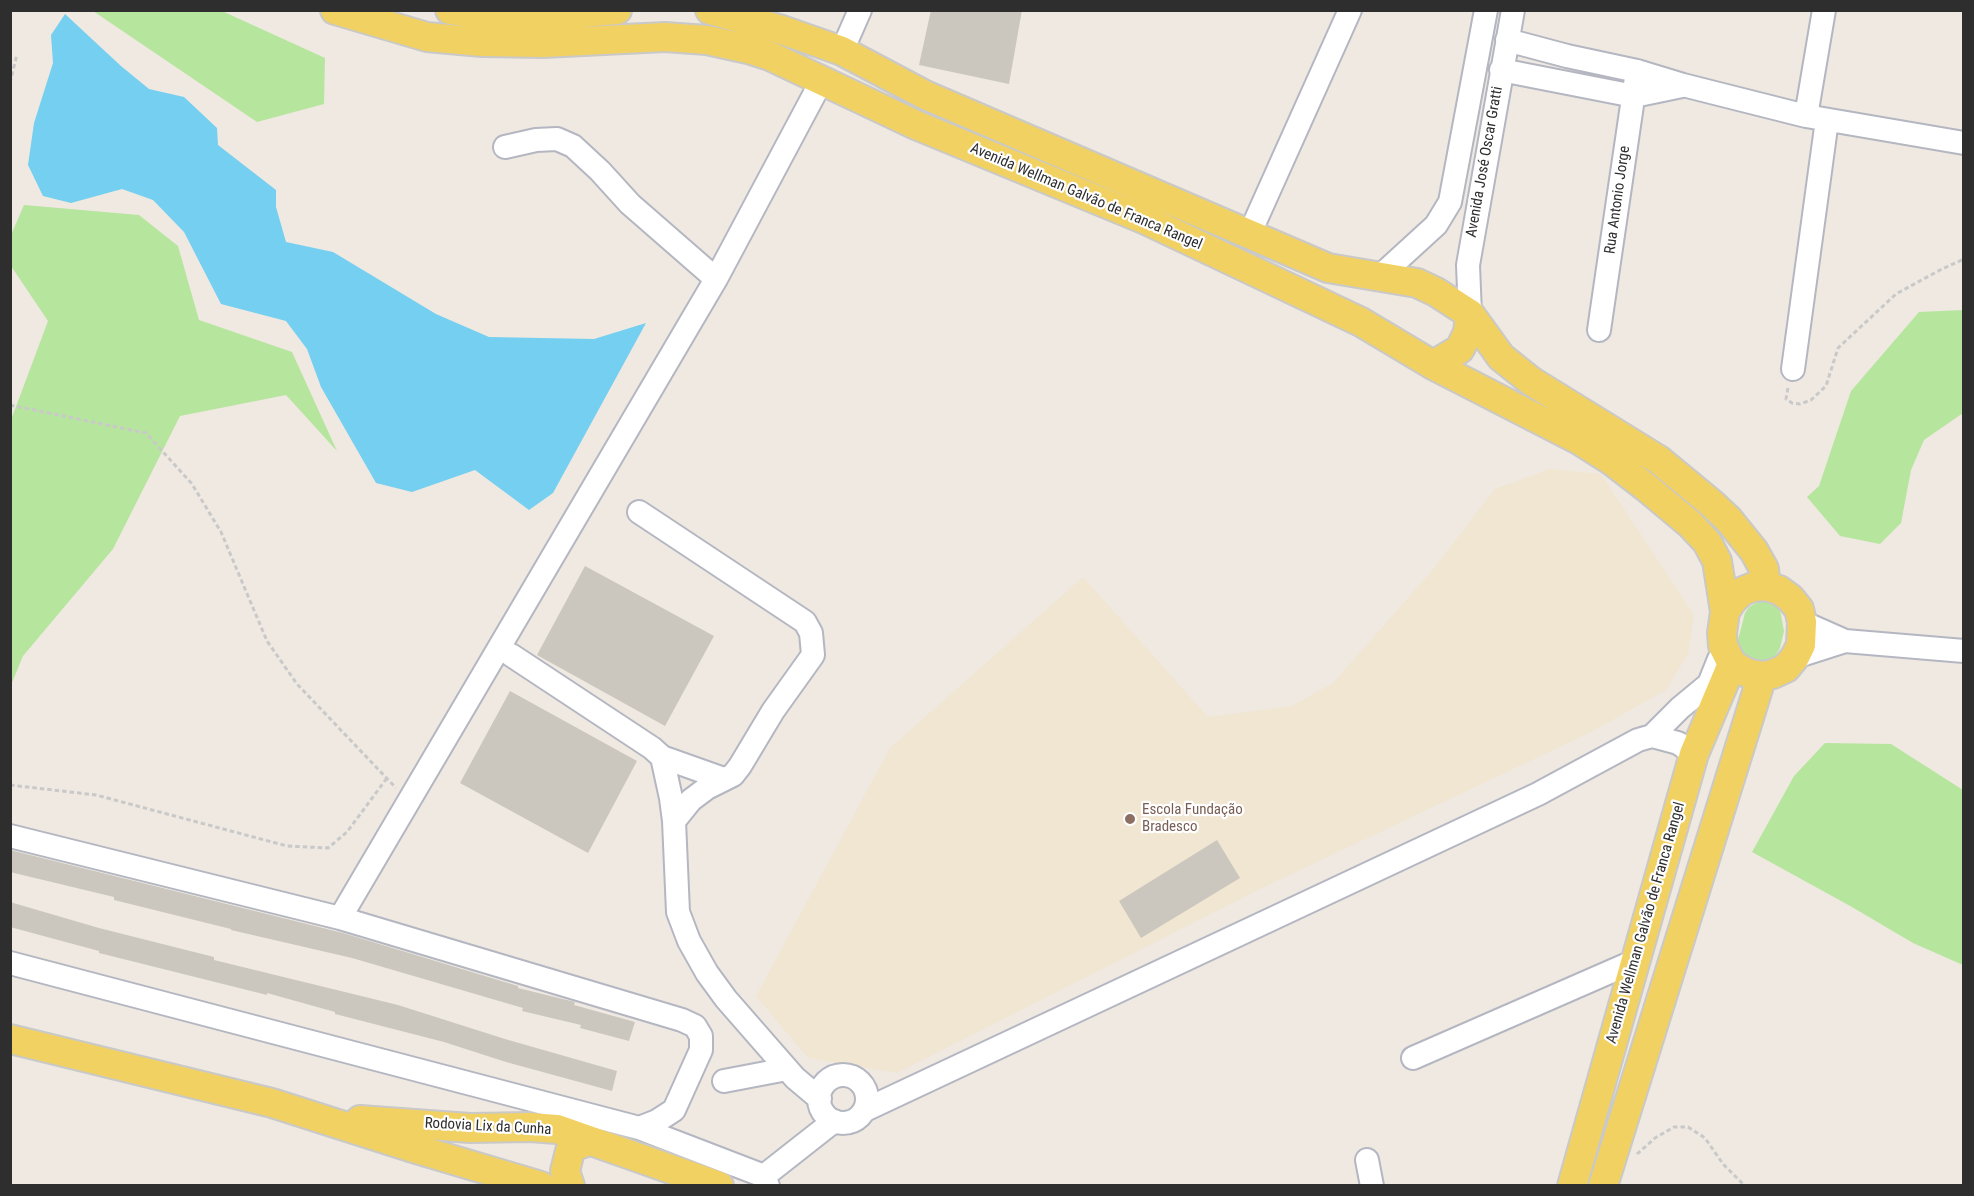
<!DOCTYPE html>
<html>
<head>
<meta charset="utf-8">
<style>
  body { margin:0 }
  #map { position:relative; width:1974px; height:1196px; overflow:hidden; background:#efe9e1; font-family:"Roboto Condensed",sans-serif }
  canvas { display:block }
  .frame { position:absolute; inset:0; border:12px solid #2e2e2e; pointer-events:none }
</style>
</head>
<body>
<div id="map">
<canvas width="1974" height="1196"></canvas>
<div class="frame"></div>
</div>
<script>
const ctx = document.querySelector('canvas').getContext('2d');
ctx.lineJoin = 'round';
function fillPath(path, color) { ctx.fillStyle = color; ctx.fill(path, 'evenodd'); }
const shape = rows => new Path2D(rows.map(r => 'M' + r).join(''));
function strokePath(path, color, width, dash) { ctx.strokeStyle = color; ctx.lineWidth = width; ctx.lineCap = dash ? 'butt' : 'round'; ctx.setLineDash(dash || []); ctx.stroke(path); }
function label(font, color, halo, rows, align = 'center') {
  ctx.font = font + ' "Roboto Condensed",sans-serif'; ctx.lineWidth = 4.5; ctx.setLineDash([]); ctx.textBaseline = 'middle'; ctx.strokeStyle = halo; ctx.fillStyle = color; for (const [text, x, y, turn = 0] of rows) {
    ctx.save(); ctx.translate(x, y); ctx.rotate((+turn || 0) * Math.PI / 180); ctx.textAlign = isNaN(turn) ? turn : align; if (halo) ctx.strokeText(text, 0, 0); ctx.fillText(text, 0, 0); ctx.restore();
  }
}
fillPath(shape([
  [1550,469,1601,474,1694,615,1688,654,1666,690,1589,733,1260,889,897,1073,808,1058,756,996,890,748,1083,577,1208,717,1292,706,1333,683,1430,573,1495,489]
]), '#f0e6d1');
fillPath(shape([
  [93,11,222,11,325,58,324,104,257,122],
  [24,205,139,215,178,246,199,320,292,352,337,451,286,395,180,416,113,549,23,656,11,685,11,420,48,321,11,266,11,235],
  [1963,310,1963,413,1924,440,1911,470,1901,523,1880,544,1840,536,1807,497,1819,486,1851,391,1919,312],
  [1760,601,1772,602,1780,610,1784,631,1780,648,1773,660,1758,667,1738,650,1738,640,1745,613,1749,607],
  [1825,743,1891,744,1963,790,1963,965,1913,943,1852,907,1752,852,1794,776]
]), '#b6e59e');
fillPath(shape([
  [65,14,121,66,149,89,184,97,217,128,218,145,276,190,276,207,286,242,333,252,436,314,489,337,594,339,646,323,553,493,529,510,475,470,412,492,376,483,321,387,307,349,286,321,221,304,184,232,153,200,122,189,71,203,43,196,28,165,34,123,53,63,51,35]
]), '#75cff0');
fillPath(shape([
  [931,10,1022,10,1009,84,919,65],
  [585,566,714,636,665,726,537,655],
  [510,691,637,761,588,853,460,783],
  [1217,840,1240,878,1141,938,1119,901],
  [10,850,343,933,518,986,518,988,575,1002,574,1005,635,1022,629,1041,580,1028,581,1025,522,1011,523,1008,352,958,231,930,231,929,114,900,114,897,10,872],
  [10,902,99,928,214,957,214,960,398,1005,505,1039,617,1071,612,1091,506,1062,444,1042,335,1014,335,1012,267,993,267,995,99,953,99,951,10,927]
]), '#cbc7bf');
const minor = shape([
  [1507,40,1567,56,1637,71,1683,85,1806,116,1964,143],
  [842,51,860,10],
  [1501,70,1634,96,1682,86],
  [1806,116,1824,10],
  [505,147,536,140,557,139,573,146,600,171,630,204,716,279],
  [1249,235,1350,10],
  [1378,278,1436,225,1450,202,1486,10],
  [1470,314,1468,265,1513,10],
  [1599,330,1637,71],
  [1793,369,1827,120],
  [639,512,805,622,811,633,813,655,773,711,740,766,733,775,707,788,691,800,674,821],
  [1802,622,1845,641,1964,651],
  [511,655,652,748,662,757,671,798,674,821,678,912,689,941,707,973,726,999,795,1078,820,1099],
  [1795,657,1845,641],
  [1652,736,1678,743,1694,754],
  [662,757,724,779],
  [10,836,340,918,682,1020,695,1026,701,1036,701,1050,674,1110,657,1121,639,1128,10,963],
  [340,918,716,279,822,80],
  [1413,1058,1635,961],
  '819 1099a24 24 0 1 1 48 0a24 24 0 1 1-48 0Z',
  [724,1081,787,1069],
  [865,1110,1538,794,1638,740,1652,736,1680,708,1709,684,1719,659],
  [639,1128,764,1176,768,1186],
  [1367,1160,1372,1186],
  [764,1176,834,1121]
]);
const major = shape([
  [335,10,427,37,482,42,543,43,665,37,707,40,748,49,770,56,916,125,1146,220,1361,322,1433,365,1579,440,1612,461,1647,488,1690,524,1707,542,1717,561,1725,612,1722,633,1723,646,1732,664,1747,673,1762,676,1773,674,1786,668,1795,657,1801,645,1802,622,1799,609,1790,598,1779,590,1766,586,1753,587,1741,592,1732,601,1725,612],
  [450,10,483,15,544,16,617,10],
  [710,10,782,30,842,51,925,95,1328,268,1417,283,1436,292,1470,314,1501,357,1531,381,1659,460,1711,503,1729,520,1754,551,1764,569,1766,586],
  [1433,365,1460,349,1468,332,1470,314],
  [10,1039,272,1103,413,1148,541,1186],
  [360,1120,470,1128,530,1127,557,1129,719,1186],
  [570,1186,565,1171,570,1151,575,1146,589,1141],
  [1572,1186,1694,754,1732,664],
  [1603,1186,1762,676]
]);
strokePath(minor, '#b4b7c1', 26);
strokePath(major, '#c9c9c9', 32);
strokePath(shape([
  [10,83,17,54],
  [1788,388,1786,399,1792,403,1800,404,1811,400,1826,386,1838,348,1896,294,1940,270,1964,259],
  [10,405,146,433,192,484,221,532,267,641,297,684,396,788],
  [10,785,96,795,287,846,328,848,347,832,387,778],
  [1637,1154,1655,1138,1674,1127,1688,1127,1705,1138,1723,1164,1745,1186]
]), '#c9c9c9', 3, [4.5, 3]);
strokePath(minor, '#fff', 22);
strokePath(major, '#f2d163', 28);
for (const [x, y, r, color] of [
  [1130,819,6,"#8d6e63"]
]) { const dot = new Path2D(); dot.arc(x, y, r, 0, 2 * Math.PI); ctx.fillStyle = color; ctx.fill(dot); strokePath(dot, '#fff', 2); }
label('15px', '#2e2e2e', '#fff', [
  ["Avenida José Oscar Gratti",1485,162,-80],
  ["Avenida Wellman Galvão de Franca Rangel",1086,197,23],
  ["Rua Antonio Jorge",1618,200,-82],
  ["Avenida Wellman Galvão de Franca Rangel",1646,923,-74],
  ["Rodovia Lix da Cunha",488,1127,3]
]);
label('15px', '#785e54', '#fff', [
  ["Escola Fundação",1142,810],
  ["Bradesco",1142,827]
], 'left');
</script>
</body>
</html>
